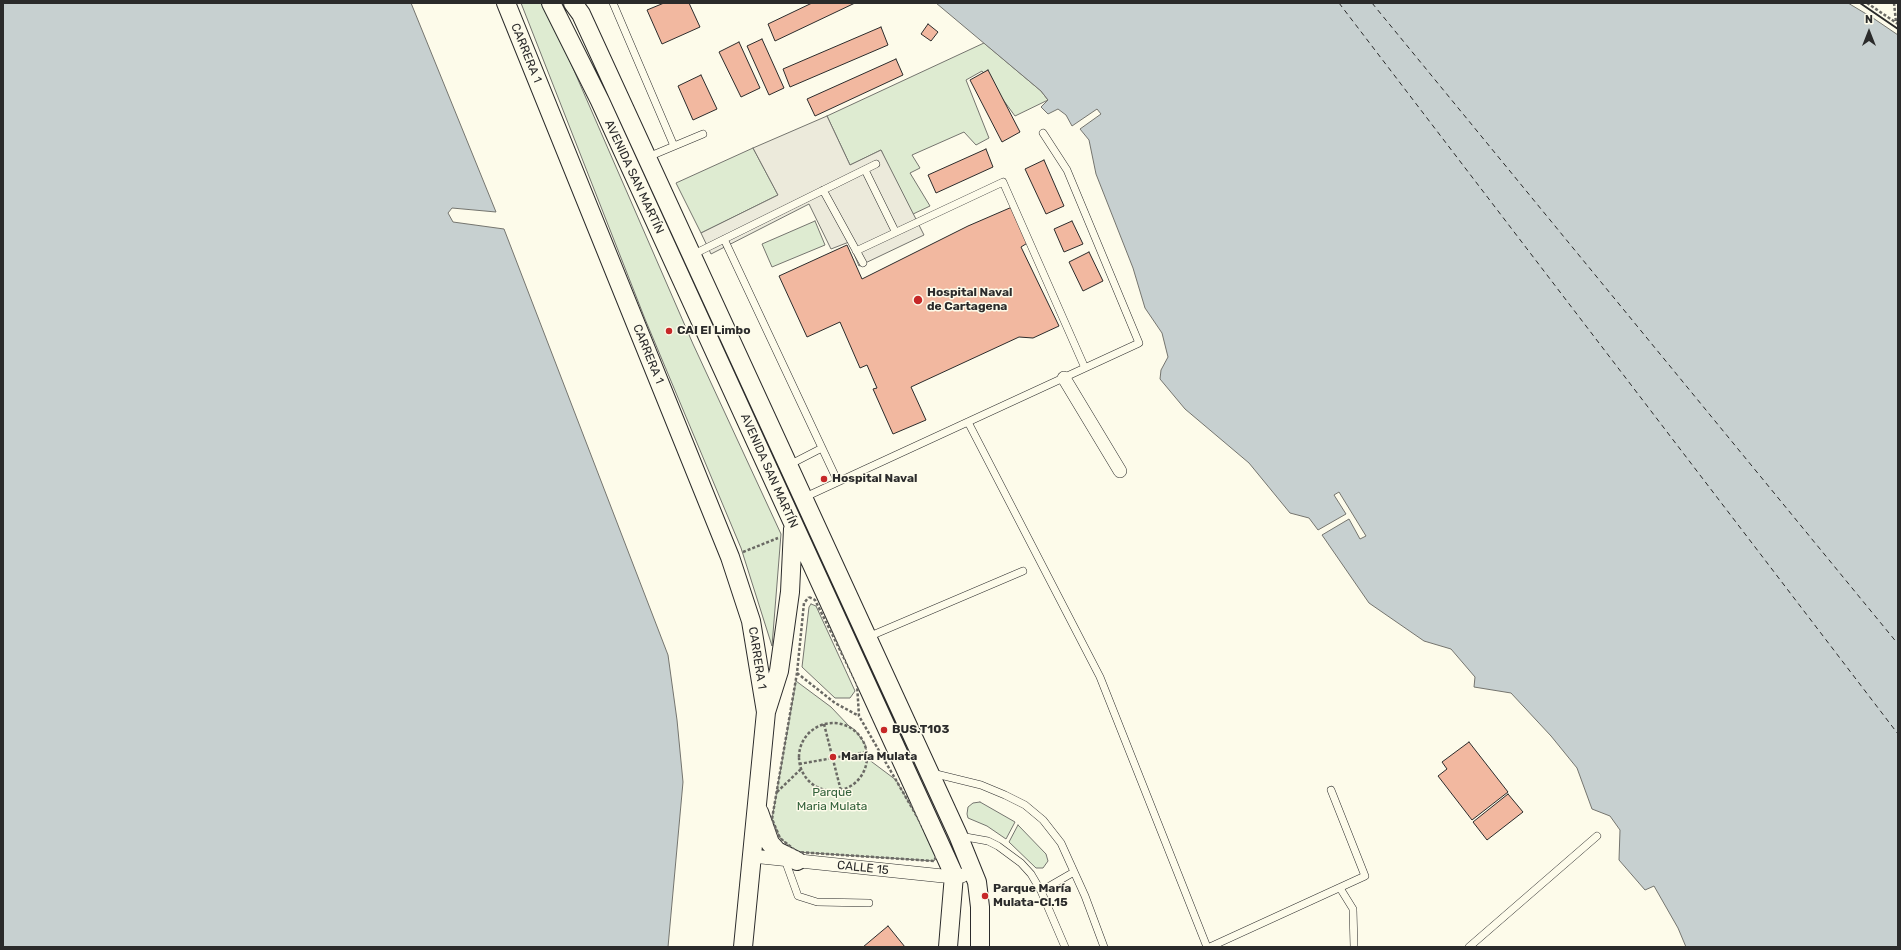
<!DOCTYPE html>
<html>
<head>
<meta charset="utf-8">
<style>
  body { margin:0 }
  #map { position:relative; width:1901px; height:950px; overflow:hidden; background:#fdfbea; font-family:Rubik,sans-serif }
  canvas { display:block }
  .frame { position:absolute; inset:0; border:4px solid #2b2b2b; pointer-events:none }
  .north { position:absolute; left:1849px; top:12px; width:40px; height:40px; -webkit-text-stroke:3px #fdfbea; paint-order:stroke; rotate:0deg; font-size:11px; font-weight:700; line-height:16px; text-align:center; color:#2b2b2b }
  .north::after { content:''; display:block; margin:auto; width:14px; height:18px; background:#2b2b2b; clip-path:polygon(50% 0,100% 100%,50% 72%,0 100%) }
</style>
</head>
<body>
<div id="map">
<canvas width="1901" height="950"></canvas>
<div class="frame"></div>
<div class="north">N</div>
</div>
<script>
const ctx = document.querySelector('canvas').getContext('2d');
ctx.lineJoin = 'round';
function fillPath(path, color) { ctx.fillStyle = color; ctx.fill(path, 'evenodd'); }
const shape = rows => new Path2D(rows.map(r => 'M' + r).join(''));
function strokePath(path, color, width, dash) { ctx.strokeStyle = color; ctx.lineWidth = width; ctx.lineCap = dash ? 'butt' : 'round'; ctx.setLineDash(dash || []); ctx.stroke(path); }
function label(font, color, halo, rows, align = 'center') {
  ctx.font = font + ' Rubik,sans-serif'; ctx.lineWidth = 3; ctx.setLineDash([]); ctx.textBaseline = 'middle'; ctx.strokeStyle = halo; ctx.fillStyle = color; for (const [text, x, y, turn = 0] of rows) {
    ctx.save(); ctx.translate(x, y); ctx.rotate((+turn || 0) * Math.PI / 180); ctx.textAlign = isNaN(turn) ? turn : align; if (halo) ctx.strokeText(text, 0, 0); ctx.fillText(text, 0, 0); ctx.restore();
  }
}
const green = shape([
  [521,3,541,3,549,13,693,344,781,534,772,646,741,548,645,319,521,3],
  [984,43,1041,91,1048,100,1015,116,982,71,966,80,989,138,976,145,964,132,912,155,920,168,910,173,930,206,911,215,881,150,850,165,827,116,984,43],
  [753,148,778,195,701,233,676,183,753,148],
  [815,221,825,245,772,267,762,244,815,221],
  [811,604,816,606,855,691,850,698,835,698,802,667,809,607,811,604],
  [796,681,831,707,849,726,855,730,865,744,868,759,896,780,938,853,934,861,797,852,780,838,772,819,796,681],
  [980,802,1015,822,1006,839,987,826,968,818,967,814,968,807,973,803,980,802],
  [1018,825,1046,854,1048,861,1043,868,1036,868,1009,842,1018,825]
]);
fillPath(green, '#deebd1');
strokePath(green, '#74746e', 1);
const parking = shape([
  [827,116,850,165,881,150,924,235,859,266,849,242,831,249,809,204,711,254,701,233,778,195,753,148,827,116]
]);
fillPath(parking, '#eceadb');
strokePath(parking, '#74746e', 1);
const water = shape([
  [3,3,411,3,496,212,452,208,448,213,453,222,504,229,668,655,677,720,683,782,668,947,3,947,3,3],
  [936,3,1848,3,1873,18,1898,35,1898,947,1686,947,1678,928,1654,886,1645,890,1619,860,1620,830,1610,816,1592,809,1577,768,1551,736,1511,693,1474,687,1475,677,1451,649,1424,641,1369,603,1322,535,1349,519,1360,539,1366,536,1339,492,1334,495,1346,514,1318,530,1309,518,1290,513,1249,463,1185,409,1160,379,1161,370,1168,357,1162,333,1145,308,1133,268,1096,174,1089,140,1080,129,1101,114,1097,109,1072,126,1066,115,1058,109,1048,114,1041,107,1048,100,1041,91,936,3]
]);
fillPath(water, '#c7d0d0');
strokePath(water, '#74746e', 1);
strokePath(shape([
  [1339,3,1898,734],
  [1372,3,1898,644]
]), '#2b2b2b', 1, [5, 4]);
const building = shape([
  [664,3,689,3,700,27,662,44,647,10,664,3],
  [812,3,855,3,775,41,768,24,812,3],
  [928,24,938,32,931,41,921,34,928,24],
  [881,27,888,45,790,87,783,69,881,27],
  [762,39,784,88,769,95,747,46,762,39],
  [739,42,760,88,741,97,719,52,739,42],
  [896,59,903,75,815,116,807,99,896,59],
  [988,70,1020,132,1002,142,970,80,988,70],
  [701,75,717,109,693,120,678,86,701,75],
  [986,149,993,167,936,193,928,175,986,149],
  [1044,160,1064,206,1046,214,1025,169,1044,160],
  [1012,207,1029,242,1021,247,1059,326,1033,338,1019,337,911,387,926,420,893,434,873,389,877,388,867,365,860,368,840,322,807,337,779,276,847,245,862,279,968,226,1012,207],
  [1072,221,1083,244,1064,252,1054,229,1072,221],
  [1089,252,1103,281,1083,291,1069,262,1089,252],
  [1469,742,1508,792,1472,820,1438,776,1447,769,1442,762,1469,742],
  [1508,794,1523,812,1487,840,1473,822,1508,794],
  [888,926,905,947,863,947,888,926]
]);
fillPath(building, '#f2b8a0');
strokePath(building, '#2b2b2b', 1);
const lane = shape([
  [613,3,674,146],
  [648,157,703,134],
  [865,170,895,231],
  [823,190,863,263],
  [724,239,838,482],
  [856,251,1003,182,1085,368],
  [692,255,876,164],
  [968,422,1100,677,1207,947],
  [789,465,822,448],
  [803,498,1139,343,1067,170,1043,133],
  [868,637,1023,571],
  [932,773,981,785,1005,795,1025,805,1043,820,1061,843,1085,896,1104,947],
  [960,836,988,841,998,846,1021,863,1031,874,1041,891,1065,947],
  [785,860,798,896,817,902,869,903],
  [1340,888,1353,909,1354,947],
  [1041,891,1074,872],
  [1210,947,1365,876,1331,790],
  [1469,947,1597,836]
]);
const street = shape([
  [1064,378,1120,471],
  [752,856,943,876,962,876,972,870]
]);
const secondary = shape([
  [506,3,730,557,751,621,766,712],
  [551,3,600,101,954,875,948,947],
  [573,3,581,14,958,835,977,882,980,907,980,947],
  [759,812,770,843,777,851,797,861],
  [743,947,766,712,779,671,790,592,793,529]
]);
strokePath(lane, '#2b2b2b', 8);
strokePath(street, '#2b2b2b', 14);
strokePath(secondary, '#2b2b2b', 20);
strokePath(shape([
  [1867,3,1898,24],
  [1894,3,1896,22,1898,22],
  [743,552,778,538],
  [809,597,815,600,857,684,859,716,938,853,934,861,797,852,780,838,772,819,797,673,804,603,809,597],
  [797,673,835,703,859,716],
  '799 757a34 34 0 1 1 68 0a34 34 0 1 1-68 0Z',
  [824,724,841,791],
  [799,764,867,752],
  [777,792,801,769]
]), '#6a6964', 2.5, [3, 2]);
strokePath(lane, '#fdfbea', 7);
strokePath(street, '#fdfbea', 13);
strokePath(secondary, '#fdfbea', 18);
strokePath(shape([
  [1860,3,1898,29]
]), '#2b2b2b', 2);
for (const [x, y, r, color] of [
  [918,300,5,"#c62828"],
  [669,331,4,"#c62828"],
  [824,479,4,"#c62828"],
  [884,730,4,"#c62828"],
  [833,757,4,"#c62828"],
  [985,896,4,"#c62828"]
]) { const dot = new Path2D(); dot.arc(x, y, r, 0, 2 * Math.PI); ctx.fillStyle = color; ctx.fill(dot); strokePath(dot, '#fdfbea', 1.5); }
label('12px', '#2b2b2b', '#fdfbea', [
  ["CARRERA 1",526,53,68],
  ["AVENIDA SAN MARTÍN",634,177,65],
  ["CARRERA 1",648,354,68],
  ["AVENIDA SAN MARTÍN",769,471,66],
  ["CARRERA 1",757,658,81],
  ["CALLE 15",863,868,6]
]);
label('bold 12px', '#2b2b2b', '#fdfbea', [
  ["Hospital Naval",927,293],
  ["de Cartagena",927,307],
  ["CAI El Limbo",677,331],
  ["Hospital Naval",832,479],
  ["BUS.T103",892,730],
  ["María Mulata",841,757],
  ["Parque María",993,889],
  ["Mulata-Cl.15",993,903]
], 'left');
label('12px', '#34623c', '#fdfbea', [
  ["Parque",832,793],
  ["Maria Mulata",832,807]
]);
</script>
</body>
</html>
